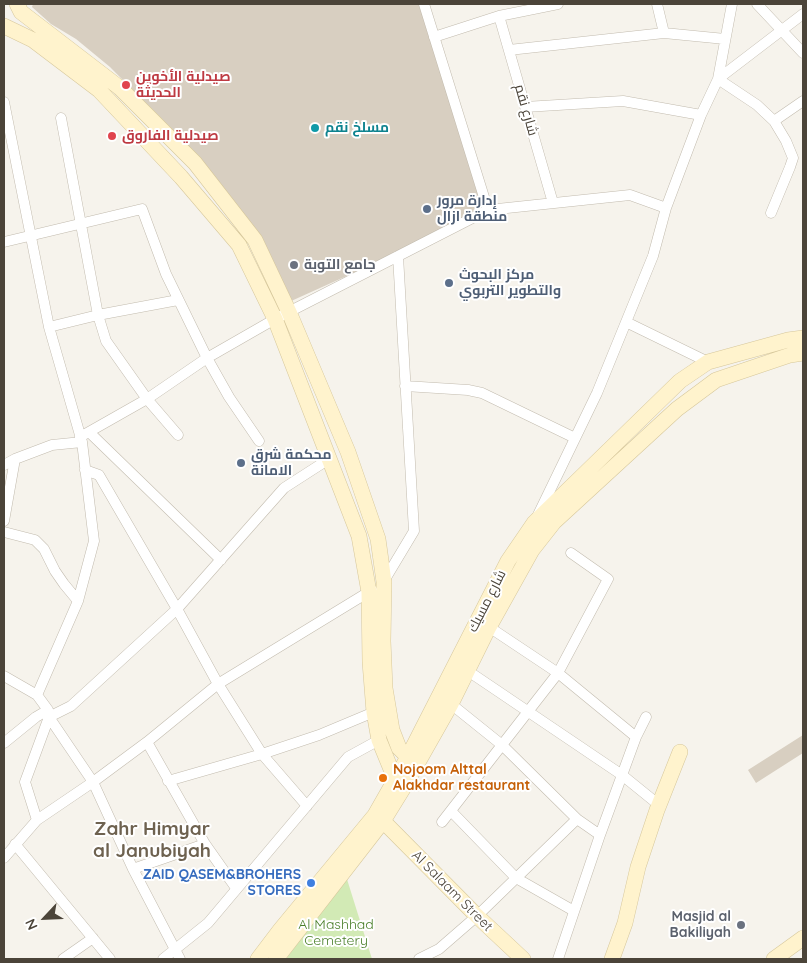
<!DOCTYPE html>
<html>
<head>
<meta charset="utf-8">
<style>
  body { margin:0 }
  #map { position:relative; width:807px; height:963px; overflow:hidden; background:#f6f3ec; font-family:Quicksand,sans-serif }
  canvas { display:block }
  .frame { position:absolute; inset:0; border:5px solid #4b4439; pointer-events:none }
  .north { position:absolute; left:20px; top:893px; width:50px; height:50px; -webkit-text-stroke:4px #fff; paint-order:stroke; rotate:245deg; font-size:14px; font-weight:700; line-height:20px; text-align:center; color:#4b4439 }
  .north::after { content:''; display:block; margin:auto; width:18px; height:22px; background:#4b4439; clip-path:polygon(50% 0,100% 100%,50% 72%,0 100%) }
</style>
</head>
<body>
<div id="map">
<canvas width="807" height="963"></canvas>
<div class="frame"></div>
<div class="north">N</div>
</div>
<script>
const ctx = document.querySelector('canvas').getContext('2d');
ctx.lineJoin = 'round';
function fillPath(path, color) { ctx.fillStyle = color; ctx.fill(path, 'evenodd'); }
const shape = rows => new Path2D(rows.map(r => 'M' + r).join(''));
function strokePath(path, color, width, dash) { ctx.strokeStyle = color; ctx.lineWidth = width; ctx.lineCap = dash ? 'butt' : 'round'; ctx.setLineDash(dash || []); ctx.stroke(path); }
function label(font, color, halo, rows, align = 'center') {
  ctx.font = font + ' Quicksand,Cairo,sans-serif'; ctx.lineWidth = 4; ctx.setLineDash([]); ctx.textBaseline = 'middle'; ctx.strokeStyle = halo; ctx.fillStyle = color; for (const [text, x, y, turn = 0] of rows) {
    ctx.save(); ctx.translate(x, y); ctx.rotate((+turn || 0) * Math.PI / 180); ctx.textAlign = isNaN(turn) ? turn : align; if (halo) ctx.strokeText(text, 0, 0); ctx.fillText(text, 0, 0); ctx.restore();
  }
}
fillPath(shape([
  [346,876,372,959,286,959]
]), '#d2eab5');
fillPath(shape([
  [33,4,420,4,483,207,382,260,289,302,276,267,207,167,196,154,110,67,76,39,51,24,32,7],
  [803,735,803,753,756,783,748,770]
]), '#d8cfc1');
const street = shape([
  [424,4,488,210],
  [657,4,664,33],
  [732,4,718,79,757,105,774,121,786,141,793,158,790,167,771,213],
  [757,4,803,53],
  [499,16,553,203],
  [434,37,499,16,558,4],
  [509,50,664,33,725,39],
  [4,102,49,327,82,442,94,541,78,601,37,695,48,710,49,717,93,782,133,869,180,959],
  [525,107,623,101,701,115],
  [61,118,98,315,106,341,147,399,178,435],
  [774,121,803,101],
  [4,242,142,209,166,274,207,358,229,397,259,441],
  [626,322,708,362],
  [49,327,98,315,178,300],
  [405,386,468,390,482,393,575,438],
  [89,432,221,560],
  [80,437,147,399,207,358,275,319,488,210,630,195,666,208],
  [4,465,15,459,52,445,82,442],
  [85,470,99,475,177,609,218,684,262,754,307,806],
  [538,515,597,393,653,256,666,208,701,115,718,79,803,14],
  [4,521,15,459],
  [4,532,35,540,44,549,55,571,64,584,78,601],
  [384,581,414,531,398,256],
  [489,627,558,673,636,737],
  [468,671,622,775,659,805],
  [4,676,37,695],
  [451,704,502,745,577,819,600,835],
  [147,742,205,844,236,888],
  [4,743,36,717,48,710],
  [168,781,262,754,319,735,374,712],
  [451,811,516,878,574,911],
  [37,820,25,782,49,717,71,706,177,609,284,488,329,459],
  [442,822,558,673,608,579,571,553],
  [15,844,110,959],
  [4,858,37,820,93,782,147,742,218,684,372,590],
  [133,869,205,844],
  [63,959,93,938],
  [163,959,208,923,348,757,379,740],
  [419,959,439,949,477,916,577,819],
  [558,959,600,835,636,737,646,717]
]);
const secondary = shape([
  [17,4,21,12,120,88,195,163,255,240,289,312,348,452,378,539,384,582,383,641,385,688,392,730,399,748,408,757,417,763],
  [4,26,33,40,99,90,181,177,239,245,275,319,359,536,369,592,370,662,374,712,379,740,395,779,404,787],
  [383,821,477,916,523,959],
  [258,959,280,930,375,815,408,757,508,561,534,523,680,381,708,362,788,340,803,338],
  [276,959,383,821,404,787,451,704,489,627,532,550,554,522,677,409,716,380,790,355,803,353],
  [612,959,625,923,638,867,657,810,680,752],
  [774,959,803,938]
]);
strokePath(street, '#c2bbae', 11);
strokePath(secondary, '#d6c79b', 16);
strokePath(street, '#fff', 10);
strokePath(secondary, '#fff3cd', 15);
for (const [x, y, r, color] of [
  [126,85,5,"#e0444e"],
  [315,128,5,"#0f9aa8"],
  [112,136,5,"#e0444e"],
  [427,209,5,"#5c6f8a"],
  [294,265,5,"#6b7280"],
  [449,283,5,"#5c6f8a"],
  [241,463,5,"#5c6f8a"],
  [383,778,5,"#e8710a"],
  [311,883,5,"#3f7fe0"],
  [741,925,5,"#6b7280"]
]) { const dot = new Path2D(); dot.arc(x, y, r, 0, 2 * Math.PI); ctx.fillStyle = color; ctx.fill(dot); strokePath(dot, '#fff', 2); }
label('bold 14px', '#be3a42', '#fff', [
  ["صيدلية الأخوين",136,77],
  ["الحديثة",136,93],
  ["صيدلية الفاروق",122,136]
], 'left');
label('14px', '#4b4439', '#fff', [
  ["شارع نقم",526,110,74],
  ["شارع مسيك",487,601,-63],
  ["Al Salaam Street",452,891,45]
]);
label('bold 14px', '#0d838f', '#fff', [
  ["مسلخ نقم",325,128]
], 'left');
label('bold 14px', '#4e5e75', '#fff', [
  ["إدارة مرور",437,201],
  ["منطقة ازال",437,217],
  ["مركز البحوث",459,275],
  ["والتطوير التربوي",459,291],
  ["محكمة شرق",251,455],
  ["الامانة",251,471]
], 'left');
label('bold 14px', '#5b616d', '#fff', [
  ["جامع التوبة",304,265],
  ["Masjid al",731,917,"right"],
  ["Bakiliyah",731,933,"right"]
], 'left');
label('bold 14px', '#c56008', '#fff', [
  ["Nojoom Alttal",393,770],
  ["Alakhdar restaurant",393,786]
], 'left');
label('bold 14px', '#366cbe', '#fff', [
  ["ZAID QASEM&BROHERS",301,875],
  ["STORES",301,891]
], 'right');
label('14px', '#4a7f2a', '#fff', [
  ["Al Mashhad",336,925],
  ["Cemetery",336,941]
]);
label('bold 19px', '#6e6250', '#fff', [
  ["Zahr Himyar",152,829],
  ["al Janubiyah",152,851]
]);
</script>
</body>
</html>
